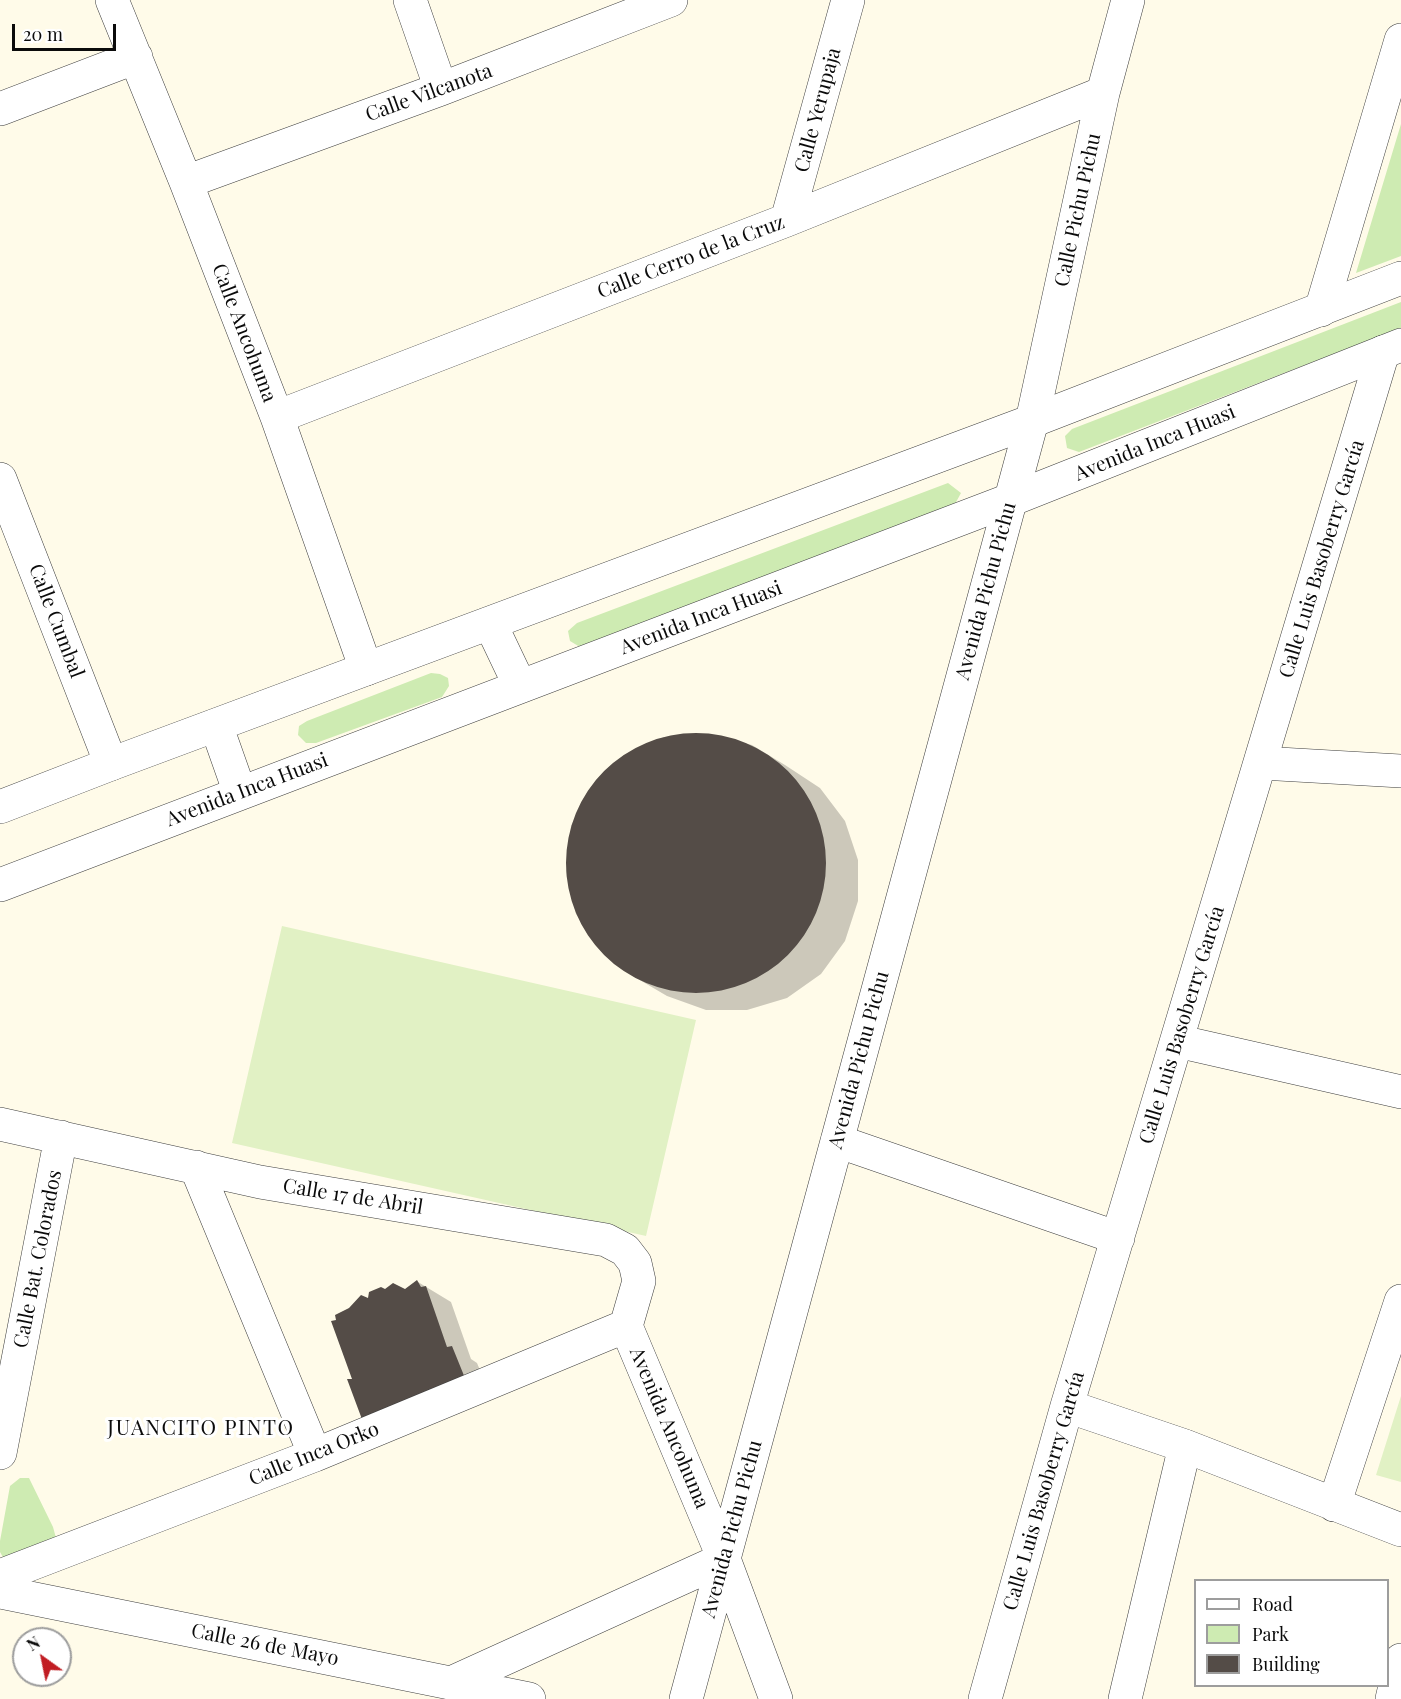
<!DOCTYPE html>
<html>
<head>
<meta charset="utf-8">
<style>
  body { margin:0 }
  #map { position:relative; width:1401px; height:1699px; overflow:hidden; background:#fffbe9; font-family:"Playfair Display",serif }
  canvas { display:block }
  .legend { position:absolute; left:1194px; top:1579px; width:195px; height:108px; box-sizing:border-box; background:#fff; border:2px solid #9d9d9d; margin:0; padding:8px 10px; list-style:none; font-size:18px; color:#0b0b0b }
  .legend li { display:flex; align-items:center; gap:12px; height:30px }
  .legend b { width:30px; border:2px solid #9d9d9d }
  .north { position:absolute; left:12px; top:1627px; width:60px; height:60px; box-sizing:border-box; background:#fff; border:2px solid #9d9d9d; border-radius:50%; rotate:327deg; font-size:16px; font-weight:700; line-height:24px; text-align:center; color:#0b0b0b }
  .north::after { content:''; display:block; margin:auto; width:21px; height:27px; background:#c11d23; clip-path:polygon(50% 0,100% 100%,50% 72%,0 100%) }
  .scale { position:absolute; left:12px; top:24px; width:104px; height:27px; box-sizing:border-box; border:3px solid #0b0b0b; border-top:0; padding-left:8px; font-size:18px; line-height:21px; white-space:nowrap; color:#0b0b0b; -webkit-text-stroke:4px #fff; paint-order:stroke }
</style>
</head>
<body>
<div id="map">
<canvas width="1401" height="1699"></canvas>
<ul class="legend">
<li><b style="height:8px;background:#fff"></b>Road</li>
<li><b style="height:16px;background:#ceebb2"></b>Park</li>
<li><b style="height:16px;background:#544c47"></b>Building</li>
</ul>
<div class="north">N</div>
<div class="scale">20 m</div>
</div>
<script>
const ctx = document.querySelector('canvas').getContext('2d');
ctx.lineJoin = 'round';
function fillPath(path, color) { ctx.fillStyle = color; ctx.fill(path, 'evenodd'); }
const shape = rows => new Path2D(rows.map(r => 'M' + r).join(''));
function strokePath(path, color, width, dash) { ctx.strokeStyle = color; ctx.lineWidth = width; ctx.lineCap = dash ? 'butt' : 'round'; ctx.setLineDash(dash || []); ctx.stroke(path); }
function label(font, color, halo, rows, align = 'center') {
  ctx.font = font + ' "Playfair Display",serif'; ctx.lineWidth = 6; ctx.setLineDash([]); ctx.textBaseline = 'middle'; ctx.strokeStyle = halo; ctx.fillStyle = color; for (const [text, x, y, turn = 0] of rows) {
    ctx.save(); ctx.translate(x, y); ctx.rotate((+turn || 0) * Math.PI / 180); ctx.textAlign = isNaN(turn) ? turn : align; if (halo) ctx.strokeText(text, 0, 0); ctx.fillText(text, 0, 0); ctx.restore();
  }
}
fillPath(shape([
  [1401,124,1401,256,1356,273],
  [1401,302,1401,328,1079,452,1067,448,1065,436,1072,429],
  [948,483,961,493,955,504,585,650,570,641,568,631,577,623],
  [431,673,440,674,448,678,449,686,442,697,316,743,306,743,298,735,299,726,307,721],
  [20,1478,29,1478,53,1527,56,1538,4,1559,0,1552,0,1541,10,1486]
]), '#ceebb2');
fillPath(shape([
  [282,926,696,1020,646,1236,232,1143],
  [1401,1396,1401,1482,1376,1475]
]), '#e1f1c4');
fillPath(shape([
  [708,734,752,745,785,765,820,788,845,821,858,860,858,901,845,941,821,974,787,998,747,1010,706,1010,667,996,633,976,601,951,576,914,566,871,571,826,591,787,623,756,664,737],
  [418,1282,451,1302,471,1359,477,1363,491,1397,355,1381,369,1300,405,1291]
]), '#0003');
fillPath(shape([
  '566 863a130 130 0 1 1 260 0a130 130 0 1 1-260 0Z',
  [417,1280,421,1287,426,1286,447,1347,452,1346,467,1383,363,1422,347,1379,352,1379,331,1321,336,1320,335,1315,349,1308,361,1295,368,1298,369,1292,381,1287,385,1289,393,1283,405,1289]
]), '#544c47');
const minor = shape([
  [112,0,186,182,277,417,366,669],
  [410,0,441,89],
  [0,109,136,57],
  [186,182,441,89,671,0],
  [787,220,848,0],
  [1321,310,1401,40],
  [277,417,787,220,1103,93],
  [0,479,111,764],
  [1261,763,1401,771],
  [1177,1041,1401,1092],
  [0,1124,260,1182,606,1240,625,1250,635,1263,639,1281,626,1326],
  [837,1141,1118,1238],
  [196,1167,315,1455],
  [626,1326,724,1559,776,1699],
  [1067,1406,1185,1446,1401,1530],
  [0,1453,61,1137],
  [1334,1505,1401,1301],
  [0,1576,315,1455,626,1326],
  [0,1592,529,1699],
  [451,1683,724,1559],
  [686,1699,1032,421,1103,93,1128,0],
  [985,1699,1067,1406,1383,352],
  [1125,1699,1185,1446],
  [1392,1699,1401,1660]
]);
const tertiary = shape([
  [490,623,520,686],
  [216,725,240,793],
  [0,807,111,764,1032,421,1401,278],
  [0,885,1010,500,1401,345]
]);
strokePath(minor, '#3e3e3e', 34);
strokePath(tertiary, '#3e3e3e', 34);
strokePath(minor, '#fff', 33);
strokePath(tertiary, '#fff', 33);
label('20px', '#0b0b0b', '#fff', [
  ["Calle Vilcanota",429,93,-20],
  ["Calle Yerupaja",818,110,-75],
  ["Calle Pichu Pichu",1078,210,-78],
  ["Calle Cerro de la Cruz",691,257,-21],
  ["Calle Ancohuma",244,333,69],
  ["Avenida Inca Huasi",1155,443,-22],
  ["Calle Luis Basoberry García",1322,559,-73],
  ["Avenida Pichu Pichu",986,591,-75],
  ["Avenida Inca Huasi",701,618,-21],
  ["Calle Cumbal",56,621,69],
  ["Avenida Inca Huasi",247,790,-21],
  ["Calle Luis Basoberry García",1182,1025,-73],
  ["Avenida Pichu Pichu",859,1060,-75],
  ["Calle 17 de Abril",353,1197,9],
  ["Calle Bat. Colorados",38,1259,-79],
  ["Avenida Ancohuma",669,1428,67],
  ["Calle Inca Orko",314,1454,-22],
  ["Calle Luis Basoberry García",1044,1491,-74],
  ["Avenida Pichu Pichu",732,1529,-75],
  ["Calle 26 de Mayo",265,1645,11]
]);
ctx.letterSpacing = '1.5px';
label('21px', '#0b0b0b', '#fff', [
  ["JUANCITO PINTO",201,1428]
]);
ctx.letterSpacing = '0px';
</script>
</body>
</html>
